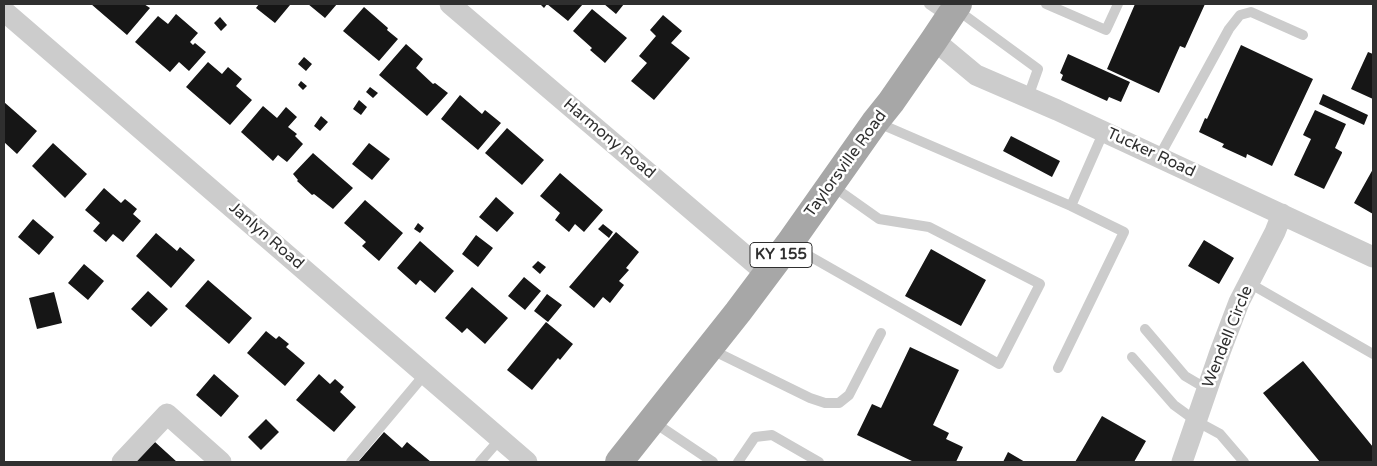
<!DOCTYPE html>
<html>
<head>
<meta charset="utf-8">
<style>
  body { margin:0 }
  #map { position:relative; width:1377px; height:466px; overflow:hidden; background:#fff; font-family:"Varela Round",sans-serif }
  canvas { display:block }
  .frame { position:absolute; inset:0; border:5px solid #2f2f2f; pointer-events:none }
</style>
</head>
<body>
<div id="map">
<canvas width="1377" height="466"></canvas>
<div class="frame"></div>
</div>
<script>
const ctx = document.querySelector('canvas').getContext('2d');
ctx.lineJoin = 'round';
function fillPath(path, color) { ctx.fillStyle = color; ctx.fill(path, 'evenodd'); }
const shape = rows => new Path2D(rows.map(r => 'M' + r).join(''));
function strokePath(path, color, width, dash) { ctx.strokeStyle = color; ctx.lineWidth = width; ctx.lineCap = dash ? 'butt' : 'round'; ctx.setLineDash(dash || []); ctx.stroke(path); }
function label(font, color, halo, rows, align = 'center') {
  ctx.font = font + ' "Varela Round",sans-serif'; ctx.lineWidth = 5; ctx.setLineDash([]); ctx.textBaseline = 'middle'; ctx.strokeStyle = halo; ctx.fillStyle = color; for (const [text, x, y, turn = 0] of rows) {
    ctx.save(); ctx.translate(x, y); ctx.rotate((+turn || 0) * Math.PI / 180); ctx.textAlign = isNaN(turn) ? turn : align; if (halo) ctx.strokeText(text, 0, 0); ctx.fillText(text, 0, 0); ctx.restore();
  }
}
fillPath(shape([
  [91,4,144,4,150,8,127,35],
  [259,4,289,4,290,5,275,23,256,8],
  [308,4,337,4,325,18],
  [540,4,583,4,568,21,547,4,544,8],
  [604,4,624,4,616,14],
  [1135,4,1205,4,1185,48,1180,46,1159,93,1107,69],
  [364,7,388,28,387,30,398,39,379,61,343,31],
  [592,9,627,38,605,63,590,50,592,48,573,31],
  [176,14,198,33,190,42,193,45,195,43,206,52,189,71,179,62,170,72,135,42,158,16,168,24],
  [663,15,682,31,671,43,690,58,654,100,631,81,647,63,639,56,656,36,650,30],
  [220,17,227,25,221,31,214,23],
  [406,44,423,59,416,68,433,84,435,83,448,93,427,116,379,75],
  [1241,45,1313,79,1272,166,1247,154,1246,158,1222,147,1224,144,1199,132,1205,118,1207,119],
  [1368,52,1373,54,1373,99,1351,89],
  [1068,54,1130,82,1121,102,1109,97,1107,101,1061,80,1063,75,1060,73],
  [304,57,312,64,306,71,298,64],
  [208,62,222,74,228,67,242,79,236,86,252,100,230,125,186,87],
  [301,81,307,86,303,90,298,85],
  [370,87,378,93,373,98,366,92],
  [1323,94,1368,115,1364,125,1319,104],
  [460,95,482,114,485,110,501,123,478,150,441,119],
  [359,100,367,107,361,115,353,109],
  [4,102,37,131,17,154,4,142],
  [263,106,277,118,286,107,297,117,288,127,297,134,295,136,303,144,287,162,278,155,273,161,241,132],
  [1315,110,1346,124,1335,148,1342,152,1342,153,1324,189,1294,175,1311,139,1303,135],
  [321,116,328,122,320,131,314,126],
  [507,128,544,160,522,185,485,153],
  [1011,136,1060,161,1052,177,1003,151],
  [53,143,87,174,65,198,32,166],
  [369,143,390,159,372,180,352,164],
  [313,153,353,188,333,209,314,194,312,195,297,181,298,180,293,174],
  [1373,169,1373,214,1354,203],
  [560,173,603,210,584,232,575,224,569,232,555,220,560,213,540,196],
  [104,188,121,203,125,199,130,203,137,209,133,214,141,221,123,242,113,234,106,242,93,231,100,223,85,210],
  [496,197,514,213,497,232,479,217],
  [365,200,403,233,379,261,362,246,366,242,344,223],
  [33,219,54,237,39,255,18,237],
  [418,223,424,228,420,233,414,229],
  [603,224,613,232,609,238,598,229],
  [616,232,639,252,626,268,629,270,619,281,624,285,610,303,603,297,594,308,569,287],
  [156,233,177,251,180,247,195,260,171,288,136,256],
  [476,235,493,248,478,267,462,254],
  [1204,240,1234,258,1219,284,1188,266],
  [420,241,454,271,435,293,420,280,416,285,397,268],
  [931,249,986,280,961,326,905,296],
  [538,261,546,267,540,274,532,267],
  [84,264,104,281,88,300,68,283],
  [524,277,541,291,525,310,508,296],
  [208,280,252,318,229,344,185,306],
  [472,287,508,318,485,344,467,328,462,333,445,318],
  [148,291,168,309,151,327,131,309],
  [54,292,62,323,37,329,29,298],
  [547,294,562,305,548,322,534,311],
  [546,322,573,344,560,360,558,358,532,390,507,370],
  [266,331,276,339,279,336,289,344,286,347,305,363,285,386,247,353],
  [910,347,959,370,933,425,949,433,946,439,963,447,956,462,914,462,857,435,872,404,881,408],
  [1303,361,1373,447,1373,462,1320,462,1263,393],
  [214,374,239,396,221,417,196,395],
  [319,374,330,384,335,379,344,387,340,392,356,407,334,432,296,400],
  [1102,416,1146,441,1134,462,1075,462],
  [266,419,279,432,261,450,248,437],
  [384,432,402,448,407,442,431,462,358,462],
  [155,442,177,462,133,462],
  [1008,452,1025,462,1003,462]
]), '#161616');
strokePath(shape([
  [929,4,948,17],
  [1046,4,1106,30,1118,4],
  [956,9,1038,69,1028,97],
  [876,122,1071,206,1124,232,1058,368],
  [1159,157,1229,29,1240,15,1251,12,1303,35],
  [1071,206,1104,131],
  [790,245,999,364,1040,284,929,227,879,219,831,185],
  [1249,283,1373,354],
  [1145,329,1185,376,1207,389],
  [710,349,810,398,825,403,839,403,849,395,881,333],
  [1132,357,1174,405,1196,421,1220,434,1244,462],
  [652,421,713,462],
  [351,462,425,374],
  [480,462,500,439],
  [738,462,755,437,772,435,819,462]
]), '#ccc', 10);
strokePath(shape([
  [450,4,767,274],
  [4,11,527,462],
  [934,40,976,75,1057,110,1373,257],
  [122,462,167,414,221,462],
  [1182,462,1220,352,1239,302,1275,232,1282,214]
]), '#ccc', 21);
strokePath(shape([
  [619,462,738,312,789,244,875,122,891,102,934,40,958,4]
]), '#a7a7a7', 28);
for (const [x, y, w] of [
  [781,255,62]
]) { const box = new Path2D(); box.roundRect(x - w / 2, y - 12.5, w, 25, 4); ctx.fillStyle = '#fff'; ctx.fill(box); strokePath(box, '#2f2f2f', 1); }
label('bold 15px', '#2f2f2f', null, [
  ["KY 155",781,255]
]);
label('16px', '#2f2f2f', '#fff', [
  ["Harmony Road",609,139,40],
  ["Tucker Road",1151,153,25],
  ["Taylorsville Road",846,164,-54],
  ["Janlyn Road",266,236,41],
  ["Wendell Circle",1228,337,-68]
]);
</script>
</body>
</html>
